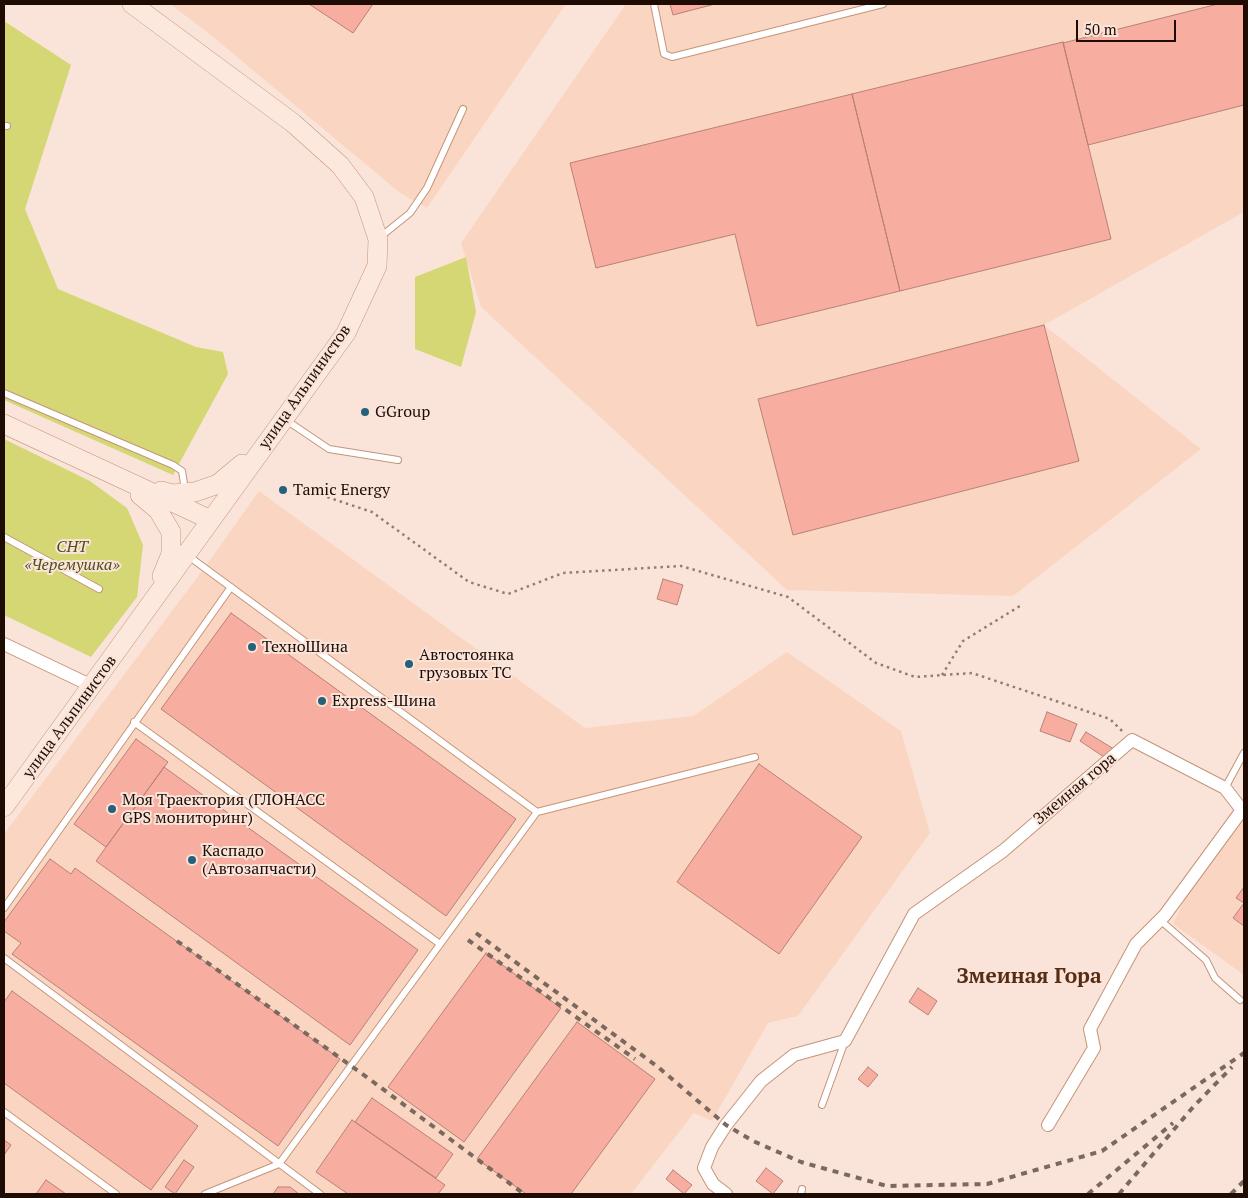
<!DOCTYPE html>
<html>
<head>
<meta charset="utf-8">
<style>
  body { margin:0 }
  #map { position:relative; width:1248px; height:1198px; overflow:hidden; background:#fae4d9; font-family:"PT Serif",serif }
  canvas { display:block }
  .frame { position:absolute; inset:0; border:5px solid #1e0c04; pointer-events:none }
  .scale { position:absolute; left:1076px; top:20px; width:100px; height:22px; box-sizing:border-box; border:2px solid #1e0c04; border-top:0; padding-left:6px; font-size:15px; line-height:18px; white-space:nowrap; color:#1e0c04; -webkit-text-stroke:4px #fae4d9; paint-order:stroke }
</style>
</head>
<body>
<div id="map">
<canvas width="1248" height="1198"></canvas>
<div class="frame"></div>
<div class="scale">50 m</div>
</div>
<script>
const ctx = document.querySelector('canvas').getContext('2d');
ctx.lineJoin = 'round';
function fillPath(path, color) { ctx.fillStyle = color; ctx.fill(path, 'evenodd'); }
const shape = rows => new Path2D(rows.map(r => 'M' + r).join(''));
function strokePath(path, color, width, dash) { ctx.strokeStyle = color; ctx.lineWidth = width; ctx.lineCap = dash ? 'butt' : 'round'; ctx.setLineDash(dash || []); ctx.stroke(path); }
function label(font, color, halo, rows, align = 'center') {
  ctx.font = font + ' "PT Serif",serif'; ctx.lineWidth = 4; ctx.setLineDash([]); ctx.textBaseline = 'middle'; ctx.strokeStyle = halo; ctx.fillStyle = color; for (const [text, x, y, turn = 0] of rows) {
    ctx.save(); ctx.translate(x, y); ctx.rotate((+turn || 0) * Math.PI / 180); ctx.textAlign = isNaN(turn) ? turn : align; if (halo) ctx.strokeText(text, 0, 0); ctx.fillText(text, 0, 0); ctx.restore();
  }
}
fillPath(shape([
  [170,4,566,4,427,208,400,193,207,32],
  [626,4,1244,4,1244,212,1044,325,1201,449,1013,596,787,590,481,307,461,243],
  [259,491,585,728,693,716,787,652,901,731,930,833,798,1016,768,1023,712,1121,694,1113,631,1194,4,1194,4,834,205,567],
  [1244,820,1244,975,1173,924,1192,884]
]), '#fad6c2');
fillPath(shape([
  [4,21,71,65,25,209,58,289,196,347,223,352,228,374,173,475,4,400],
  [466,257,476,312,461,367,415,349,415,277],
  [4,439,90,481,127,508,143,545,137,597,91,657,4,615]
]), '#d4d774');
const building = shape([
  [309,4,373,4,353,33,309,4],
  [670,4,715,4,673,15,670,4],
  [1218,4,1244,4,1244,105,1088,145,1063,43,1218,4],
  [1063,42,1111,239,900,291,852,94,1063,42],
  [852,94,900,291,757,326,735,234,596,268,570,163,852,94],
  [1044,325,1079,461,793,535,758,399,1044,325],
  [663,579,683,585,677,605,657,599,663,579],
  [231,613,516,819,446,916,161,709,231,613],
  [1047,712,1077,724,1070,742,1040,731,1047,712],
  [1086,732,1114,749,1104,757,1080,741,1086,732],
  [136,739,168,762,106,847,74,824,136,739],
  [759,764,862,837,779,954,677,882,759,764],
  [164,767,418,950,350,1045,96,861,164,767],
  [50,859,71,874,75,868,340,1059,278,1146,12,954,21,943,4,931,4,922,50,859],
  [1244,887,1244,926,1233,918,1244,903,1236,898,1244,887],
  [486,953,561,1008,464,1142,388,1087,486,953],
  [918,988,937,1001,928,1015,909,1002,918,988],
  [12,991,198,1126,151,1190,4,1083,4,1002,12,991],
  [577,1022,655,1079,571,1194,526,1194,477,1159,577,1022],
  [868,1067,878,1075,868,1087,858,1079,868,1067],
  [372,1098,453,1154,436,1178,355,1122,372,1098],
  [352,1120,445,1185,438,1194,348,1194,316,1172,352,1120],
  [4,1140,11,1145,4,1155,4,1140],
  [184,1160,194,1167,175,1194,165,1187,184,1160],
  [766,1168,783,1181,773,1194,756,1181,766,1168],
  [673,1170,692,1185,684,1194,666,1179,673,1170],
  [46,1180,66,1194,36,1194,46,1180],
  [278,1187,290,1187,299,1194,273,1194,278,1187]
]);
fillPath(building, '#f7aea1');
strokePath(building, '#b98177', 1);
const lane = shape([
  [654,4,664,54,672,57,883,4],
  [4,126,7,126],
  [379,238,410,213,427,188,463,109],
  [4,393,173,465,182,471,185,490],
  [286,420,329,449,398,460],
  [4,537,99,589],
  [187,555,537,812],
  [134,722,440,944],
  [1225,788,1244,753],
  [4,908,231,587],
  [1160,920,1206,960,1215,978,1240,1000],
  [4,958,320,1194],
  [822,1105,845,1041],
  [4,1112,116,1194],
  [205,1194,279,1164,537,812,755,757],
  [801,1194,802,1189]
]);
const street = shape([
  [4,644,92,686],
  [726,1194,713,1184,704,1168,712,1147,726,1125,761,1081,794,1055,845,1041,914,914,1003,851,1132,740,1225,788,1242,810,1165,915,1136,944,1090,1029,1094,1048,1048,1125]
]);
const secondary = shape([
  [4,424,211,520],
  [161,491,172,494,195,492,218,484,242,464],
  [140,495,158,510,171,532,171,554,162,576],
  [4,807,346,333,377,266,378,239,364,197,340,165,293,123,132,4]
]);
strokePath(lane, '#c59478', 8);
strokePath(street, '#c59478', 14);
strokePath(secondary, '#c59478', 20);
strokePath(shape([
  [315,493,372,512,469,582,508,594,563,573,681,566,788,597,876,663,915,677,972,673,1110,719,1122,731],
  [942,675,963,641,1020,606]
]), '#917d73', 2.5, [2.5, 4]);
strokePath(lane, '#fff', 6);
strokePath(street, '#fff', 12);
strokePath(secondary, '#fce8dc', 19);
strokePath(shape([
  [476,933,658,1067,726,1125,753,1141,801,1162,887,1186,987,1184,1102,1151,1244,1053],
  [468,940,635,1059],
  [177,941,372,1081,524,1194],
  [1088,1194,1173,1123],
  [1119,1194,1194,1106,1232,1067],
  [1231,1194,1244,1181]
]), '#7b685e', 4, [6, 6]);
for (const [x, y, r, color] of [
  [365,412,5,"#27607a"],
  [283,490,5,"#27607a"],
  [252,647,5,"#27607a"],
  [409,664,5,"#27607a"],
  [322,701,5,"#27607a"],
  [112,809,5,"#27607a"],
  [192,860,5,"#27607a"]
]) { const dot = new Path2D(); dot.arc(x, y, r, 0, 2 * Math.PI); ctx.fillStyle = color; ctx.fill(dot); strokePath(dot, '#fae4d9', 2); }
label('16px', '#1e0c04', '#fae4d9', [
  ["улица Альпинистов",305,387,-55],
  ["улица Альпинистов",70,717,-54],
  ["Змеиная гора",1075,789,-40]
]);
label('16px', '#1e0c04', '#fae4d9', [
  ["GGroup",375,412],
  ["Tamic Energy",293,490],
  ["ТехноШина",262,647],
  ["Автостоянка",419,655],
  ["грузовых ТС",419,673],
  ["Express-Шина",332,701],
  ["Моя Траектория (ГЛОНАСС",122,800],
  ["GPS мониторинг)",122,818],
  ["Каспадо",202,851],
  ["(Автозапчасти)",202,869]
], 'left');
label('italic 16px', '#4e4f1d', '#fae4d9', [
  ["СНТ",72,547],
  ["«Черемушка»",72,565]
]);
label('bold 21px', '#562d13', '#fae4d9', [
  ["Змеиная Гора",1029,977]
]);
</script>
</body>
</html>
